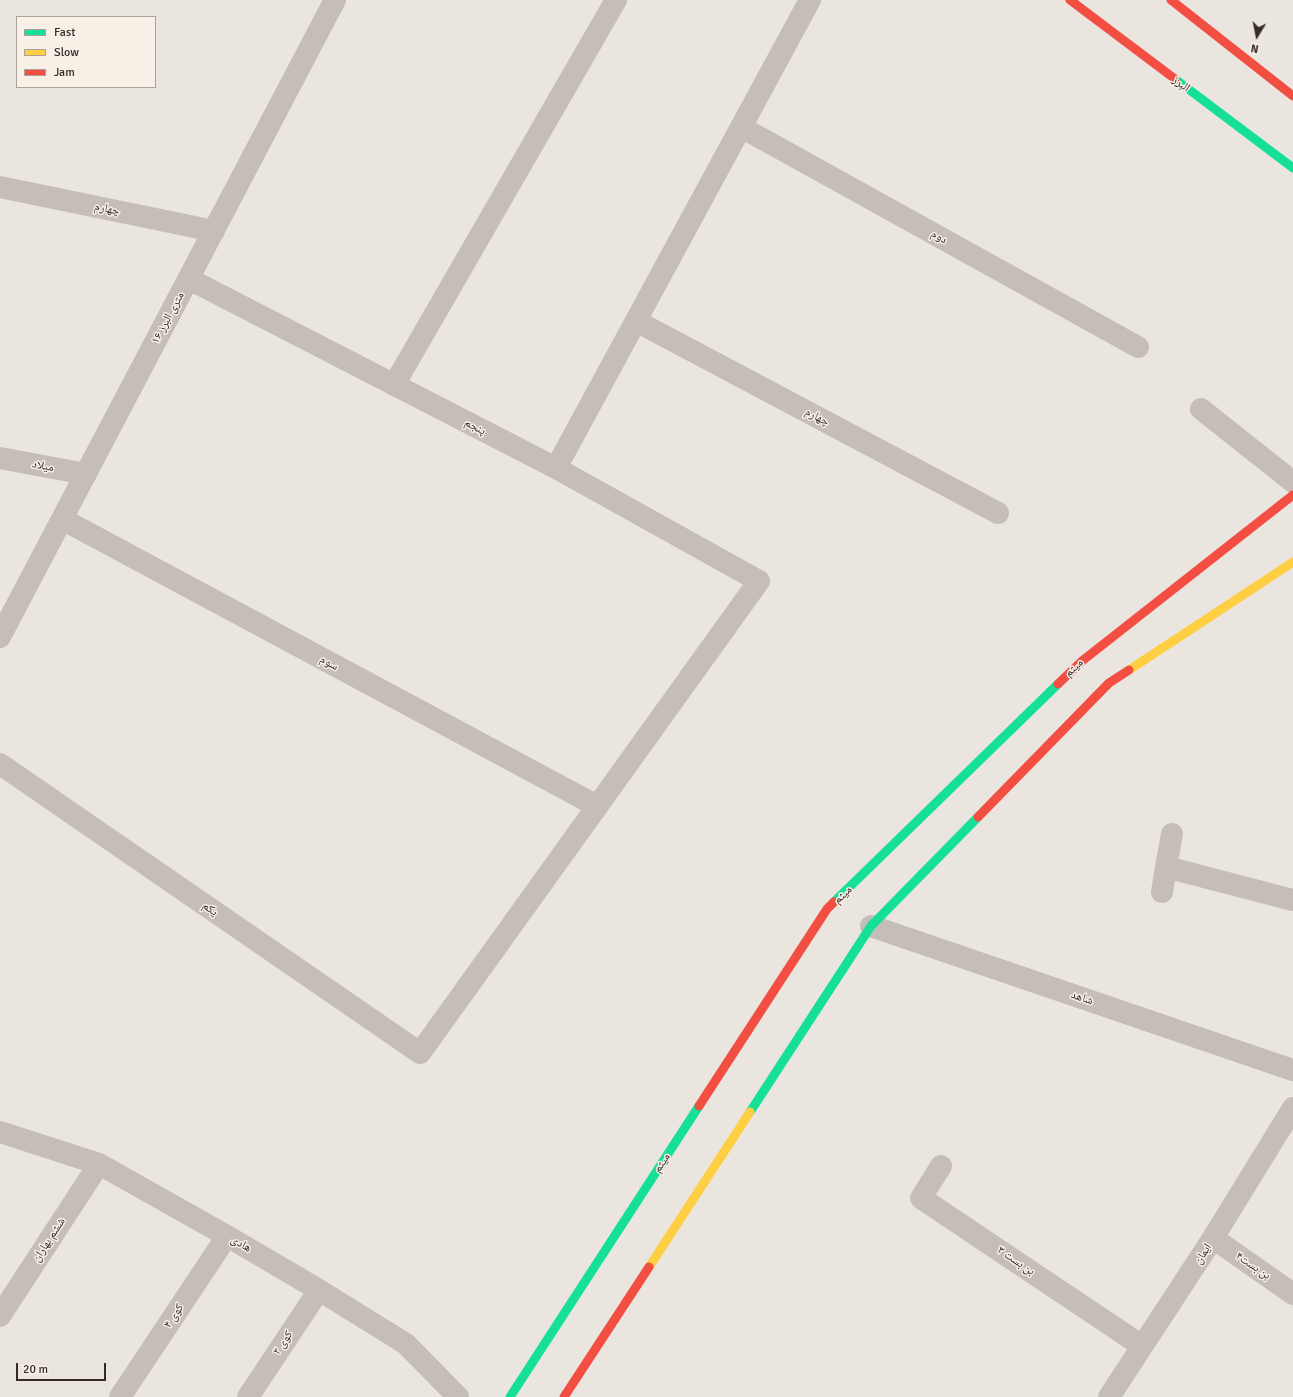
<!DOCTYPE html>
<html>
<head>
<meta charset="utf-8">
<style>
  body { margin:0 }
  #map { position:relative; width:1293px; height:1397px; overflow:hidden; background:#ebe5e0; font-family:Signika,sans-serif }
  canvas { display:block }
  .legend { position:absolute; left:16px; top:16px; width:140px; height:72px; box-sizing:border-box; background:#f8efe6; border:1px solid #aaa19a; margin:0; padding:5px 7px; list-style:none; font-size:12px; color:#342b27 }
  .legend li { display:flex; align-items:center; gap:8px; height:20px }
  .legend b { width:20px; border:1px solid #aaa19a }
  .north { position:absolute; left:1237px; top:16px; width:40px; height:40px; -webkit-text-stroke:3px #f8efe6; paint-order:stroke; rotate:190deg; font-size:11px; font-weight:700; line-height:16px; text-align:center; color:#342b27 }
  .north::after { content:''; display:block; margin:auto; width:14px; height:18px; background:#342b27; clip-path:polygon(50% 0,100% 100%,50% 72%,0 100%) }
  .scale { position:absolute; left:16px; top:1363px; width:90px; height:18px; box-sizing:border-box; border:2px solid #342b27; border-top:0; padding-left:5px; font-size:12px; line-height:14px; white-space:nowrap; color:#342b27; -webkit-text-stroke:3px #f8efe6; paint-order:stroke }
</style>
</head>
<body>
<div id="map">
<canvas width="1293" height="1397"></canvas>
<ul class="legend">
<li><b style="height:5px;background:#16e098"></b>Fast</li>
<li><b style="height:5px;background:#ffcf43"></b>Slow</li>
<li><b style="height:5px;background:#f24e42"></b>Jam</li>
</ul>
<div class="north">N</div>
<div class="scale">20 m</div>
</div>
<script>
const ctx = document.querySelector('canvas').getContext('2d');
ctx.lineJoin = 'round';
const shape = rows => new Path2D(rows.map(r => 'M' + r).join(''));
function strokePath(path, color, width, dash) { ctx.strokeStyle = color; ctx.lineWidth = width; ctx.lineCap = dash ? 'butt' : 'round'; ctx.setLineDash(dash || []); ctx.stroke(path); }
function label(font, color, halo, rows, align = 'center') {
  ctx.font = font + ' Signika,"Noto Naskh Arabic",sans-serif'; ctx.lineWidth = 3; ctx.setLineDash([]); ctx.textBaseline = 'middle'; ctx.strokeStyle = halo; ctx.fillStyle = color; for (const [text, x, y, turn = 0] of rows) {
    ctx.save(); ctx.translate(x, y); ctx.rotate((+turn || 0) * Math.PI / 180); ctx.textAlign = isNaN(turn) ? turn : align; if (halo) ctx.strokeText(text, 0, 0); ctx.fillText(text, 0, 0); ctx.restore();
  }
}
strokePath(shape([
  [741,127,1138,347],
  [0,187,214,231],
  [636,321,998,513],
  [394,385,616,0],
  [1201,409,1293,482],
  [0,458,86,474],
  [556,468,810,0],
  [62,519,597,806],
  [0,637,335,0],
  [0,764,420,1053,759,581,556,468,189,279],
  [1172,834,1166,867,1293,900],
  [1162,892,1166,867],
  [871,926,1293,1070],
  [0,1132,99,1164,227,1236,319,1290,406,1344,458,1397],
  [941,1166,921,1198,1142,1346],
  [1213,1238,1293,1294],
  [0,1316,99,1164],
  [120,1397,227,1236],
  [248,1397,319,1290],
  [1109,1397,1213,1238,1293,1108]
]), '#c4bdb8', 22);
strokePath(shape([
  [1175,79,1293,168],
  [834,902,1058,684],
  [750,1112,871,926,978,817],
  [510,1397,699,1106]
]), '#16e098', 9);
strokePath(shape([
  [1129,670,1293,562],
  [649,1267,750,1112]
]), '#ffcf43', 9);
strokePath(shape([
  [1070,0,1175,79],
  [1171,0,1293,96],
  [1058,684,1082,661,1293,495],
  [978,817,1109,683,1129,670],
  [699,1106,827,909,834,902],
  [564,1397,649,1267]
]), '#f24e42', 9);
label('12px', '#342b27', '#f8efe6', [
  ["البرز",1181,84,37],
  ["چهارم",107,209,12],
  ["دوم",939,237,29],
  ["۱۶ متری البرز",168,318,-62],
  ["چهارم",817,417,28],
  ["پنجم",475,427,27],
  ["میلاد",43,466,11],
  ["سوم",329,663,28],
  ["میثم",1074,668,-43],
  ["میثم",843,895,-44],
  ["یکم",210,909,35],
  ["شاهد",1082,998,19],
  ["میثم",662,1163,-57],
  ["ششم بهاران",49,1240,-57],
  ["هادی",241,1244,30],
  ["ایمان",1203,1254,-57],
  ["بن بست ۳",1016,1261,34],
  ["بن بست۴",1253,1266,34],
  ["کوی ۴",174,1316,-57],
  ["کوی ۲",283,1343,-56]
]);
</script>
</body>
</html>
